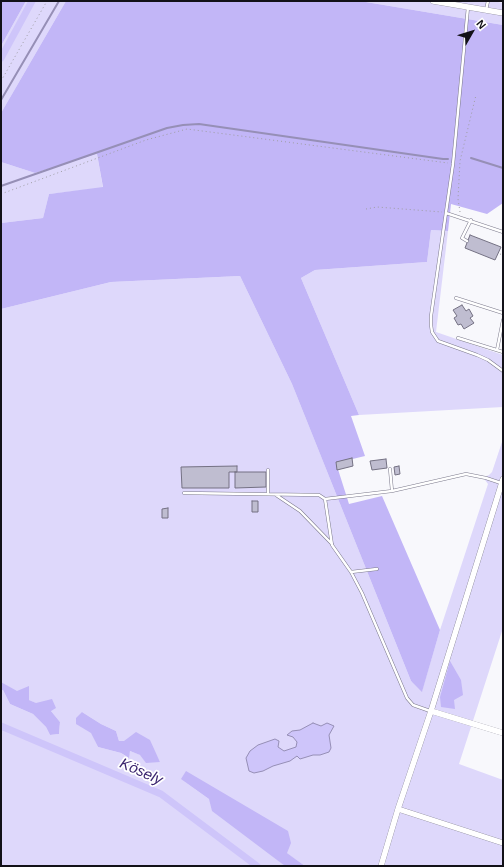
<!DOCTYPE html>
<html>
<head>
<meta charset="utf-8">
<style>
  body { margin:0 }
  #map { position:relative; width:504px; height:867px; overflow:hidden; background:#f8f8fc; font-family:Helvetica,sans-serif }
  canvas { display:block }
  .frame { position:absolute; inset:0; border:2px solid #121118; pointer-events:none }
  .north { position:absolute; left:452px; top:12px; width:40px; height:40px; -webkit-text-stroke:3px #fff; paint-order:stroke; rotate:51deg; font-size:11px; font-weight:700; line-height:16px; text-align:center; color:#121118 }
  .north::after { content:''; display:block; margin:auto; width:14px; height:18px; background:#121118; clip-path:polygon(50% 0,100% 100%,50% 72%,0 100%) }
</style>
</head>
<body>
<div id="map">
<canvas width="504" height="867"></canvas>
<div class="frame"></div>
<div class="north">N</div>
</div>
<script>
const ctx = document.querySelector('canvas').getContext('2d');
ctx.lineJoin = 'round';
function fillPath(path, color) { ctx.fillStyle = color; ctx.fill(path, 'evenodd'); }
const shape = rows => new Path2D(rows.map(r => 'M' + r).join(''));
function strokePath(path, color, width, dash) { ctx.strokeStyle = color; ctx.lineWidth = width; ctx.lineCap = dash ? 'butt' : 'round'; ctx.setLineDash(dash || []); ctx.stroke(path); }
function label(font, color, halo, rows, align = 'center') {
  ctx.font = font + ' Helvetica,sans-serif'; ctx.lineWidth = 3.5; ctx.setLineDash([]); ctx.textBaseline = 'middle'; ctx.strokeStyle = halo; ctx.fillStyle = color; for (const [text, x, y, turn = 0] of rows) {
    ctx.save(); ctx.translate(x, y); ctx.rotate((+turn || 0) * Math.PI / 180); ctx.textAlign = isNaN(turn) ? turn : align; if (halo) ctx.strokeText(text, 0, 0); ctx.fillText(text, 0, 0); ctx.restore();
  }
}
fillPath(shape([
  [26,1,66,1,1,113,1,46],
  [360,1,493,1,503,3,503,25],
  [97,154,103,188,49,194,43,218,1,223,1,162,35,173],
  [431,230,448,231,436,332,503,355,503,407,359,415,301,278,315,270,427,262],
  [240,276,292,384,411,681,422,691,440,630,488,484,485,480,487,476,489,475,492,472,503,439,503,628,459,764,503,780,503,866,305,866,181,779,209,799,285,866,1,866,1,690,3,690,10,704,33,714,46,727,50,735,59,734,60,722,51,711,29,700,1,682,1,309,111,282],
  [82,712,101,724,116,731,119,741,154,751,160,762,130,751,128,758,121,753,98,747]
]), '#ded8fb');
fillPath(shape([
  [1,1,26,1,1,46],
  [66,1,360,1,503,25,503,203,487,214,451,204,448,231,431,230,427,262,315,270,301,278,359,415,351,416,365,456,336,463,349,504,382,496,440,630,422,692,411,681,292,384,240,276,111,282,1,309,1,223,43,218,49,194,103,187,97,154,35,173,1,162,1,113],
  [450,661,461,680,463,695,454,700,455,709,441,707,440,697],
  [1,682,17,691,29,686,29,700,36,703,52,699,56,708,51,711,60,722,59,734,50,735,46,727,33,714,10,704,3,690,1,690],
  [82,712,101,724,116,731,119,741,124,741,136,732,150,740,160,762,146,763,140,755,130,751,129,758,121,753,98,747,91,733,76,724,76,718],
  [186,771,288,831,291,843,287,853,305,866,285,866,212,811,209,799,181,779]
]), '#c2b6f7');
const water = shape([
  [313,723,321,726,327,723,334,726,329,735,331,748,329,752,320,755,313,755,300,759,297,756,290,761,273,766,263,771,254,773,249,771,246,758,250,751,258,745,275,739,279,741,278,747,284,751,296,747,297,742,293,737,287,735,292,731,300,730,313,723]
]);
fillPath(water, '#cec5fa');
strokePath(water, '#968fb6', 1);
strokePath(shape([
  [1,100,59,1],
  [471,158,503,168],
  [1,186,167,128,183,125,199,124,443,159,448,159]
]), '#968fb6', 2);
strokePath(shape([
  [1,58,32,1],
  [1,726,161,794,257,866]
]), '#cec5fa', 7);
const building = shape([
  [470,235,501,247,495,260,465,248,470,235],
  [462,305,466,311,469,309,473,316,470,318,474,323,464,329,461,324,458,325,454,318,457,316,453,310,462,305],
  [352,458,353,466,337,470,336,462,352,458],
  [386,459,387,468,372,470,370,461,386,459],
  [237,466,237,472,229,472,229,488,182,488,181,467,237,466],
  [399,466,400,474,395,475,394,467,399,466],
  [235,472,266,472,266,487,235,488,235,472],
  [252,501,258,501,258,512,252,512,252,501],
  [168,508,168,518,162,518,162,509,168,508]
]);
fillPath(building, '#bfbdd0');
strokePath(building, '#747183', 1);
const lane = shape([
  [468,7,453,164,431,316,431,325,432,332,438,341,477,355,488,360,503,371],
  [486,10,488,1],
  [446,213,503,232],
  [467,241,462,238,471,220],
  [456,298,503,313],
  [458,338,503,352],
  [497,350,503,320],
  [390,469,392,491],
  [268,470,268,494],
  [184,493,319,495,325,499,332,545,351,572,362,593,407,698,413,705,430,711],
  [276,495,300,511,332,544],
  [325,499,392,491,466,474,486,478,501,483],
  [351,572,377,569]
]);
const street = shape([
  [433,1,503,13],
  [431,711,503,733],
  [398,809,503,843],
  [381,866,398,809,431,711,503,479]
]);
strokePath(lane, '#7c7a8c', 3.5);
strokePath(street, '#7c7a8c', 6);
strokePath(shape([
  [1,81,47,1],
  [1,194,146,140,187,129,448,163],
  [366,209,377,207,442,212],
  [460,212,458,199,460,161,476,95],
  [500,254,503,255]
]), '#9f9ea3', 1, [1, 3]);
strokePath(lane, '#fff', 2.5);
strokePath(street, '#fff', 5.5);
label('italic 15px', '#3b256f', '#fff', [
  ["Kösely",141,772,24]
]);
</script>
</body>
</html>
